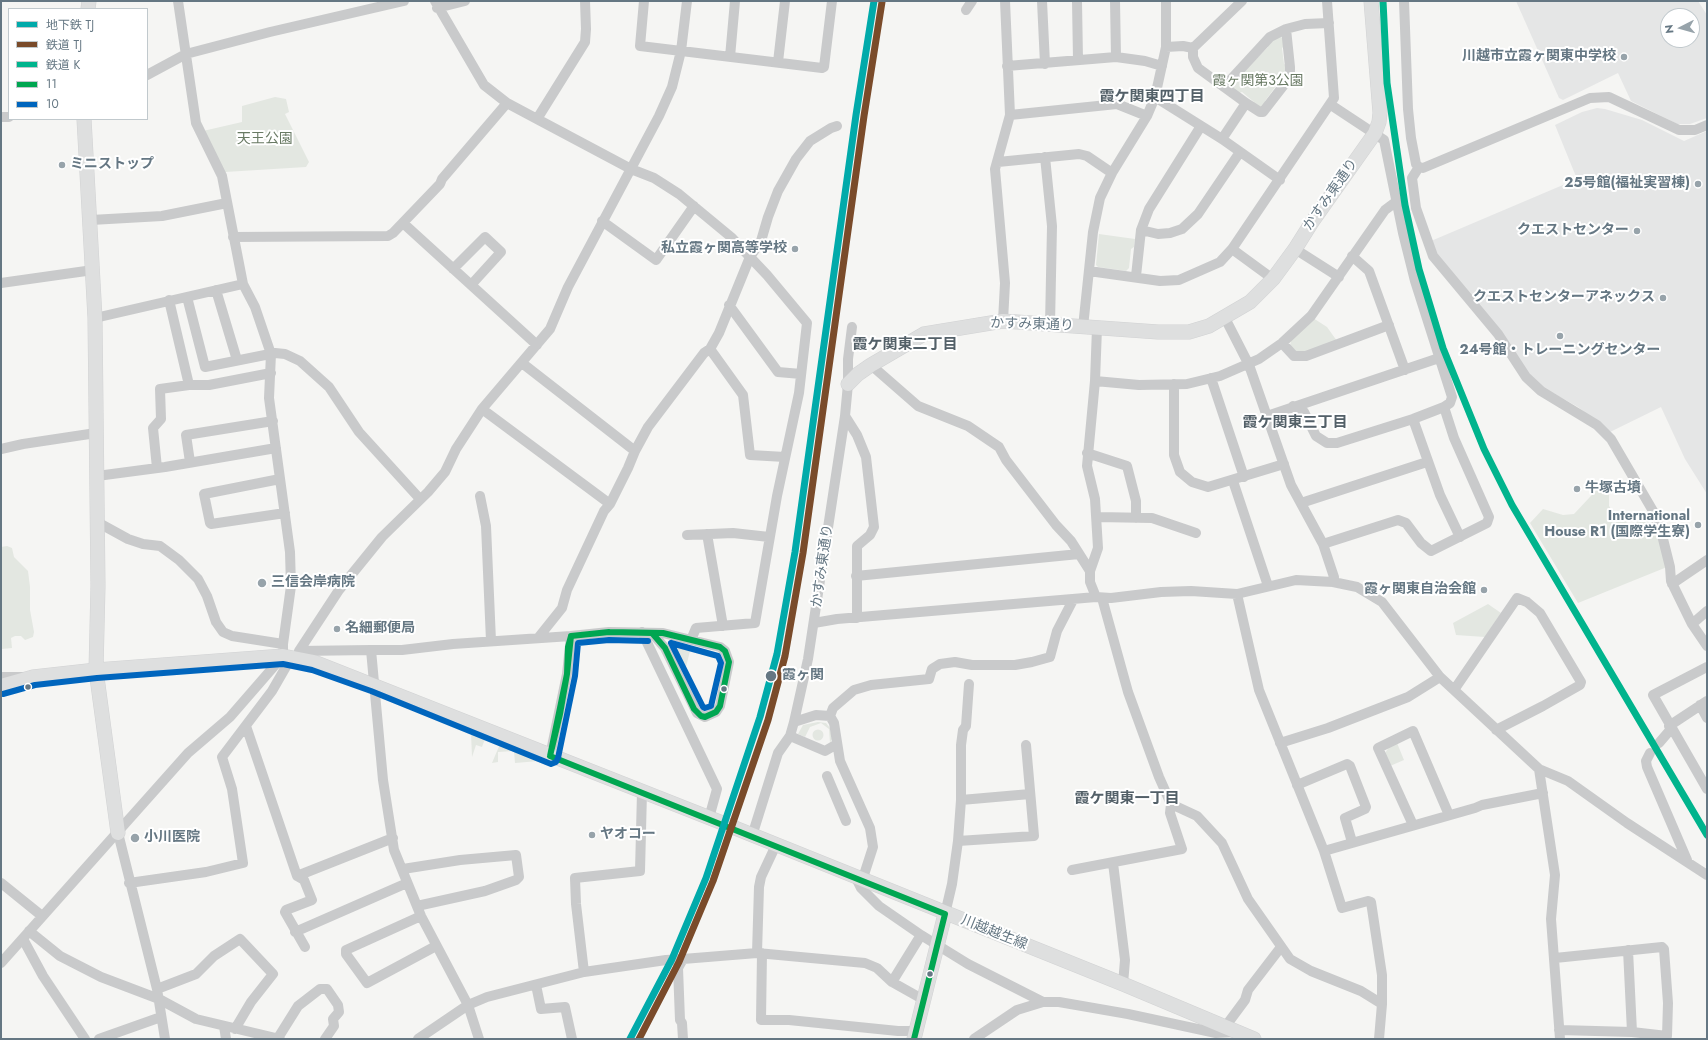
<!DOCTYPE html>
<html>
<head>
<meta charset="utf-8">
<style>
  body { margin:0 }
  #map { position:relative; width:1708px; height:1040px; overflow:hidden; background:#f5f5f3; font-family:Jost,"Noto Sans JP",sans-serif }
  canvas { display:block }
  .frame { position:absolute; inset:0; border:2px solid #657783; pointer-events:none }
  .legend { position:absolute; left:8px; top:8px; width:140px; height:112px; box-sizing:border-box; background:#fff; border:1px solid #c1c9cd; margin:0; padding:5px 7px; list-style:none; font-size:12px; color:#657783 }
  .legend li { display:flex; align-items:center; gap:8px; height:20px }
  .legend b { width:20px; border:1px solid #c1c9cd }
  .north { position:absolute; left:1660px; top:8px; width:40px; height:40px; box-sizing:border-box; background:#fff; border:1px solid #c1c9cd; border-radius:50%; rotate:264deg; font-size:11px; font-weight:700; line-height:16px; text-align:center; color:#657783 }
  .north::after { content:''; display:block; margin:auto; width:14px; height:18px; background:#97a3aa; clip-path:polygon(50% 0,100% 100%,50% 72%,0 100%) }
</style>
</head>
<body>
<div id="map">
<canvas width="1708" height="1040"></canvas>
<div class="frame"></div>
<ul class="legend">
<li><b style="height:5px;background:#01aaaa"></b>地下鉄 TJ</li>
<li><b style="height:5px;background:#7a4b2a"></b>鉄道 TJ</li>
<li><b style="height:5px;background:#00b48d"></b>鉄道 K</li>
<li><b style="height:5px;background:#00a651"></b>11</li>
<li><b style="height:5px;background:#0065bd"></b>10</li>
</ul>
<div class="north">N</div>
</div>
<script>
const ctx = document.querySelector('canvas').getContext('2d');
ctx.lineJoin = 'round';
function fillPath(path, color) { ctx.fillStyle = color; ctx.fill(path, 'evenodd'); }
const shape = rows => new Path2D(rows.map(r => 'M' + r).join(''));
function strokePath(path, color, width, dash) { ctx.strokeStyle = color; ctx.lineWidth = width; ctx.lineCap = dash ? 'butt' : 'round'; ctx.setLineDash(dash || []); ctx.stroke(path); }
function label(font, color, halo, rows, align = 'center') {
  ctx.font = font + ' Jost,"Noto Sans JP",sans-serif'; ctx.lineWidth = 4; ctx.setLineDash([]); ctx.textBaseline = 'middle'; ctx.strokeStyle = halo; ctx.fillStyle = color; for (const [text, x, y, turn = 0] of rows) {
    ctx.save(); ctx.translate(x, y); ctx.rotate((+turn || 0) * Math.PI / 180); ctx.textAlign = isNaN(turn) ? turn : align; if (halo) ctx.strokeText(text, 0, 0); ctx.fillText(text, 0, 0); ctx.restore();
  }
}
fillPath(shape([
  [1516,1,1698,1,1707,15,1707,118,1690,124,1677,124,1631,101,1618,73,1563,100,1559,98],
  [1668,16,1692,16,1692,40,1668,40],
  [1597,108,1605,109,1642,120,1684,141,1707,131,1707,494,1685,459,1661,407,1610,432,1578,407,1542,387,1528,375,1434,252,1431,241,1577,179,1555,125,1582,112]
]), '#e5e6e6');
fillPath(shape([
  [1281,37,1284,40,1285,46,1282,48,1284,64,1286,65,1285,76,1280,86,1276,86,1265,101,1267,104,1262,108,1254,105,1254,102,1242,92,1239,93,1232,88,1232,83,1268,47,1267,44,1271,39],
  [275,97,286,99,289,112,285,114,309,162,306,167,225,172,203,131,242,122,242,106],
  [1099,234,1135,239,1134,247,1131,249,1129,268,1126,271,1098,267,1096,265],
  [1313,318,1327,327,1337,341,1305,352,1298,353,1290,346,1291,341],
  [1604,482,1609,494,1609,506,1616,516,1631,525,1651,515,1667,567,1578,603,1530,523,1543,509,1563,515,1574,514],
  [7,546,12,548,14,557,28,571,30,587,30,610,34,632,33,637,25,640,21,636,15,636,11,638,12,648,2,649,1,547],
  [1488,604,1501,613,1485,637,1456,635,1453,623],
  [682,642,691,647,684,675,672,648,675,645],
  [818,722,826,723,830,728,832,739,830,743,829,729,821,723,810,727,805,737,798,734,803,725],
  '812.5 735a5.5 5.5 0 1 1 11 0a5.5 5.5 0 1 1-11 0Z',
  [471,733,485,739,482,747,476,745,472,757],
  [1397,743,1404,760,1390,766,1385,753,1389,747],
  [500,744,539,761,515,763,514,751,498,752,498,762,492,763]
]), '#e3e7e1');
const secondary = shape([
  [88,9,89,1],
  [84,119,95,318,98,586,96,670,118,833],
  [848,384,858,374,871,365,924,334,1003,321,1158,332,1189,332,1209,326,1250,302,1273,279,1295,249,1312,222,1375,133,1379,122,1380,113,1371,1],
  [1,686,33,677,96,670,283,656,314,662,720,822,1123,984,1254,1039],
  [914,1039,945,914]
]);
strokePath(secondary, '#d1d2d3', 15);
strokePath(shape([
  [178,1,196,123,222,176,243,284,255,307,271,354,269,398,290,552,291,586,283,644,283,656],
  [435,1,484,85,507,103,537,119,631,169,654,178,679,194,731,237,767,275,807,323,799,393,777,496,755,623,696,628,691,640],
  [644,1,640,46,822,68,824,67,832,1],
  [1042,1,1045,64],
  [1077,1,1078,60],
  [1115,1,1116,57],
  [1166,1,1166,47,1155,97,1222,139,1280,180],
  [1404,1,1408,109,1411,138,1416,164,1419,167,1423,168,1590,98,1609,97,1679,130,1695,130,1707,125],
  [437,8,465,1],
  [966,10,972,1],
  [1286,29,1305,24,1329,23],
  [1166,47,1183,46,1193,48,1193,57,1198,68,1246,103,1222,139],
  [1193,48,1242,1],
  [730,57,735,1],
  [778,62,785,1],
  [1007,66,1116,57,1145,61,1162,66],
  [147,75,186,54,270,32,404,1],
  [1224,87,1270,37,1286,29,1290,67,1290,76,1287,81,1263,112,1260,112,1246,103],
  [1010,115,1117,104,1147,116],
  [1,117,9,117],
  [537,119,585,42,586,29,585,1],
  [1045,157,1052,226,1050,325],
  [998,162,1079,154,1087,156,1112,173],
  [1419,167,1412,178,1416,208,1433,256,1498,334,1526,377,1541,391,1597,425,1611,439,1653,511,1661,531,1670,567,1671,581,1692,624,1707,646],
  [91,220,162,216,227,203],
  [602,221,656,260,694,206],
  [403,223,537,345],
  [1141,230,1158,234,1170,233,1182,229,1198,214,1240,152],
  [233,237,388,236,393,233,440,184,442,179,507,103],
  [1232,249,1273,279],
  [1295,249,1339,277],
  [1352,256,1369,271,1405,370],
  [453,269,485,237,501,252,471,285],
  [1089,271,1160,281,1179,280,1220,262,1232,249,1334,98,1327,1],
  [1136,276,1141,230,1149,209,1201,126],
  [1,283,93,270],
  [216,290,237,360],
  [187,297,205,367,275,353,285,354,300,361,329,387,359,432,420,499],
  [169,300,189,385],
  [729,305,778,372,801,374],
  [95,318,243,284],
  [1225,318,1249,365,1291,485,1323,544,1334,577,1333,582],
  [1003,321,1005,283,995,169,1010,115,1005,1],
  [1083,327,1093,232,1100,198,1112,173,1147,116,1155,97],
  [1282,343,1294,356,1306,356,1389,325],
  [710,349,743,395,750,455,785,457],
  [522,363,635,451,648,427,704,353,710,349,719,333,750,257,761,241,768,217,778,191,796,159,810,141,831,128,837,126],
  [871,365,918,406,968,426,999,447,1006,460,1056,525,1071,541,1090,571,1090,582,1096,597],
  [1211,378,1244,477],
  [1095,381,1139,385,1187,384,1220,376,1259,359,1282,343,1311,316,1385,210,1397,201],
  [1174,384,1174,455,1180,472,1192,482,1208,487,1284,464],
  [1293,406,1304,412,1316,436,1327,443,1337,443,1413,419,1444,407,1450,403,1452,397,1415,281,1403,233,1384,140,1331,105],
  [482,409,610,504],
  [845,416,857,435,866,457,874,527,870,535,857,546,857,618],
  [1267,416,1439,358],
  [1413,419,1440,495,1460,537],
  [1,449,23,444,96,433],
  [1087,453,1127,466,1136,501,1136,518],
  [190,462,186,435,273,421],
  [157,468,153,428,161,419,160,389,189,385,209,385,271,373],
  [97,476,165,467,276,448],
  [280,479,204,494,210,523,211,524,285,513],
  [1233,481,1268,586],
  [480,496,486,526,491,641],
  [1301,503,1427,462],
  [1097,517,1152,518,1196,533],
  [97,522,128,539,143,544,160,546,179,560,198,579,207,596,216,622,223,632,232,636,283,644],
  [707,534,723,626],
  [687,535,733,533,769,537],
  [1323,544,1398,520,1406,523,1421,543,1431,551,1487,523,1489,517,1454,438,1444,407],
  [1090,571,1098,548,1095,499,1087,466,1095,381,1097,328],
  [856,576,1079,554],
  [1672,584,1707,560],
  [1237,594,1259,690,1324,851],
  [814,623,837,619,1096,597,1111,598,1161,592,1191,591,1237,594,1296,580,1333,582,1357,587,1382,602,1440,677,1539,769,1568,781,1627,823,1707,875],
  [1692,624,1707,611],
  [642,632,717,789,709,818],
  [538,638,562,608,567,590,604,511,610,504,628,468,635,451],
  [371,650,402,650,453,644,571,636],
  [1707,667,1653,695,1707,789],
  [1,677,21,677],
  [1454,690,1517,598,1527,602,1540,613,1581,682,1580,685,1543,706,1496,730],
  [1700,705,1707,718],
  [830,716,833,708,854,690,871,685,929,679,932,669,940,664,955,662,972,665,1015,665,1032,662,1050,657,1057,631,1073,600],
  [794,722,816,715,830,716,834,723,840,761,870,828,873,847,862,881],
  [246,726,297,876],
  [1669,726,1707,701],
  [790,736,825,751,837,744],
  [1280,743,1328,728,1408,697,1440,677],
  [1659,743,1671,729],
  [1650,753,1646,761,1647,767,1687,860],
  [550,756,567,674,571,636,609,632,663,633,720,647,725,651,729,662,720,706,716,712,705,717,697,713,665,648,652,633],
  [1539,769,1555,875,1551,919,1560,1039],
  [827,776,846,821],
  [1297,785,1347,764,1350,766,1366,807,1365,809,1345,818,1352,842],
  [642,792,640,871,575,878,576,904,584,972,487,997,468,1005,421,916,394,850,383,780,371,650,299,651,339,590,382,537,428,492,445,472,456,449,482,409,550,329,568,287,659,116,672,87,681,51,687,1],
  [961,800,1030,794],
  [1171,804,1197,816,1222,843,1248,899,1290,959,1311,971,1361,991,1382,1004],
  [1413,825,1378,748,1413,731,1449,815],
  [118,833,157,989,165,1039],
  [752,836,778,753,790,736,794,722,808,659,845,416,848,384,848,359,852,327],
  [958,841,1034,836,1026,745],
  [1113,863,1125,960,1123,984],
  [403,869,460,860,516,855,519,877,516,880,485,891,417,906],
  [1072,870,1182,849,1170,813,1171,804,1159,777,1128,692,1102,598],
  [856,878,861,888,879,906,921,935,968,964,1043,1002,1059,1002,1128,1014,1216,1033,1234,1032],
  [1,883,42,916],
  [129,883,206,872,243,863,232,789,222,757,272,691,291,658],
  [945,914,952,884,958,841,961,800,961,745,963,730,966,726,969,684],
  [421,916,346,950,346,954,367,983,436,946],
  [29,931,60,956,101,977,159,999,196,1019,280,1039],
  [295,932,407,883],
  [23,939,43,976,85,1039],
  [305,947,285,912,286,910,312,900,304,880,297,876,393,838],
  [1628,950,1632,1032],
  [757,953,759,887,761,877,776,845],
  [762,953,761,1020,789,1020,898,1031,916,1031],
  [1555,958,1662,947,1664,949,1668,1003,1667,1036,1632,1032,1559,1030],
  [1,963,188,753,230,717,283,656,286,655],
  [584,972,666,960,683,959],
  [892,982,924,1000],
  [536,985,541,1009,565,1007,572,1039],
  [157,989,196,974,214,956,240,939,273,974,251,1002,235,1029],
  [224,1026,226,1039],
  [1225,1027,1245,1000,1248,990,1281,947],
  [278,1038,298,1006,320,989,327,989,338,1005,339,1012,333,1019,334,1026,325,1039],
  [99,1039,161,1017],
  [418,1039,468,1005,479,1039],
  [683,1039,682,1023,680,1020,678,968,683,959,757,953,865,963,877,968,892,982,921,935],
  [974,1039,1017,1010,1043,1002],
  [1379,1039,1382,1004,1382,975,1371,902,1368,901,1342,908,1324,851,1475,808,1482,805,1543,793]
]), '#c9cacb', 10);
strokePath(secondary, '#dedfdf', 14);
strokePath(shape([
  [609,632,663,633,720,647,725,651,729,662,720,706,716,712,705,717,701,716,694,709,665,648,652,633,609,632],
  [571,636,609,632],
  [567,674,560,714,550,756,567,674],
  [567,674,568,647,571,636],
  [567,674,571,636],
  [550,756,945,914],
  [914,1039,945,914]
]), '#00a651', 6);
strokePath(shape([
  [671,643,718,656,721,663,711,706,705,708,703,707,671,643],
  [3,694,35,685,97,678,283,664,312,670,371,691,551,764,556,762,558,758,575,676,578,643,609,640,648,641]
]), '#0065bd', 6);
strokePath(shape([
  [639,1039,679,962,713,881,768,720,785,656,803,553,864,116,882,2]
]), '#7a4b2a', 7);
strokePath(shape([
  [1383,1,1387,83,1405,205,1419,269,1443,348,1484,449,1512,505,1707,835]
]), '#00b48d', 7);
strokePath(shape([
  [630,1039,672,959,706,878,760,717,777,654,795,552,856,115,874,1]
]), '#01aaaa', 7);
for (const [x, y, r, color] of [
  [1624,57,4,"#97a3aa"],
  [62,165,4,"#97a3aa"],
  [1698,184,4,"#97a3aa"],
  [1637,231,4,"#97a3aa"],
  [795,249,4,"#97a3aa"],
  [1663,298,4,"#97a3aa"],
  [1560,336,4,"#97a3aa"],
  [1577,489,4,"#97a3aa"],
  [1698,525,4,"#97a3aa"],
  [262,583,5,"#97a3aa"],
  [1484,590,4,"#97a3aa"],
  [337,629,4,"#97a3aa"],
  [771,676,6,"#657783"],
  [28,687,3.5,"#657783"],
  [724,689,3.5,"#657783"],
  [592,835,4,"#97a3aa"],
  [135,838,5,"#97a3aa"],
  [930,974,3.5,"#657783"]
]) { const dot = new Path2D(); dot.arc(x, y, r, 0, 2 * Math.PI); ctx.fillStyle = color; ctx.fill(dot); strokePath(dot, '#fff', 1.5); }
label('bold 14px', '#657783', '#fff', [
  ["川越市立霞ヶ関東中学校",1616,57],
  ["ミニストップ",70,165,"left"],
  ["25号館(福祉実習棟)",1690,184],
  ["クエストセンター",1629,231],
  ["私立霞ヶ関高等学校",787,249],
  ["クエストセンターアネックス",1655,298],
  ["24号館・トレーニングセンター",1560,351,"center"],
  ["牛塚古墳",1585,489,"left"],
  ["International",1690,517],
  ["House R1 (国際学生寮)",1690,533],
  ["三信会岸病院",271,583,"left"],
  ["霞ヶ関東自治会館",1476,590],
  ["名細郵便局",345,629,"left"],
  ["ヤオコー",600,835,"left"],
  ["小川医院",144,838,"left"]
], 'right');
label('14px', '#697a64', '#fff', [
  ["霞ヶ関第3公園",1258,82],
  ["天王公園",265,140]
]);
label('14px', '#657783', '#fff', [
  ["かすみ東通り",1331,195,-55],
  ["かすみ東通り",1032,325,2],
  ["かすみ東通り",823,566,-82],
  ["川越越生線",994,933,22]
]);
label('bold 14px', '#657783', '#fff', [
  ["霞ヶ関",782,676]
], 'left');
label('bold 15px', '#536068', '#fff', [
  ["霞ケ関東四丁目",1152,97],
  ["霞ケ関東二丁目",905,345],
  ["霞ケ関東三丁目",1295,423],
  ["霞ケ関東一丁目",1127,799]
]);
</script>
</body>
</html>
